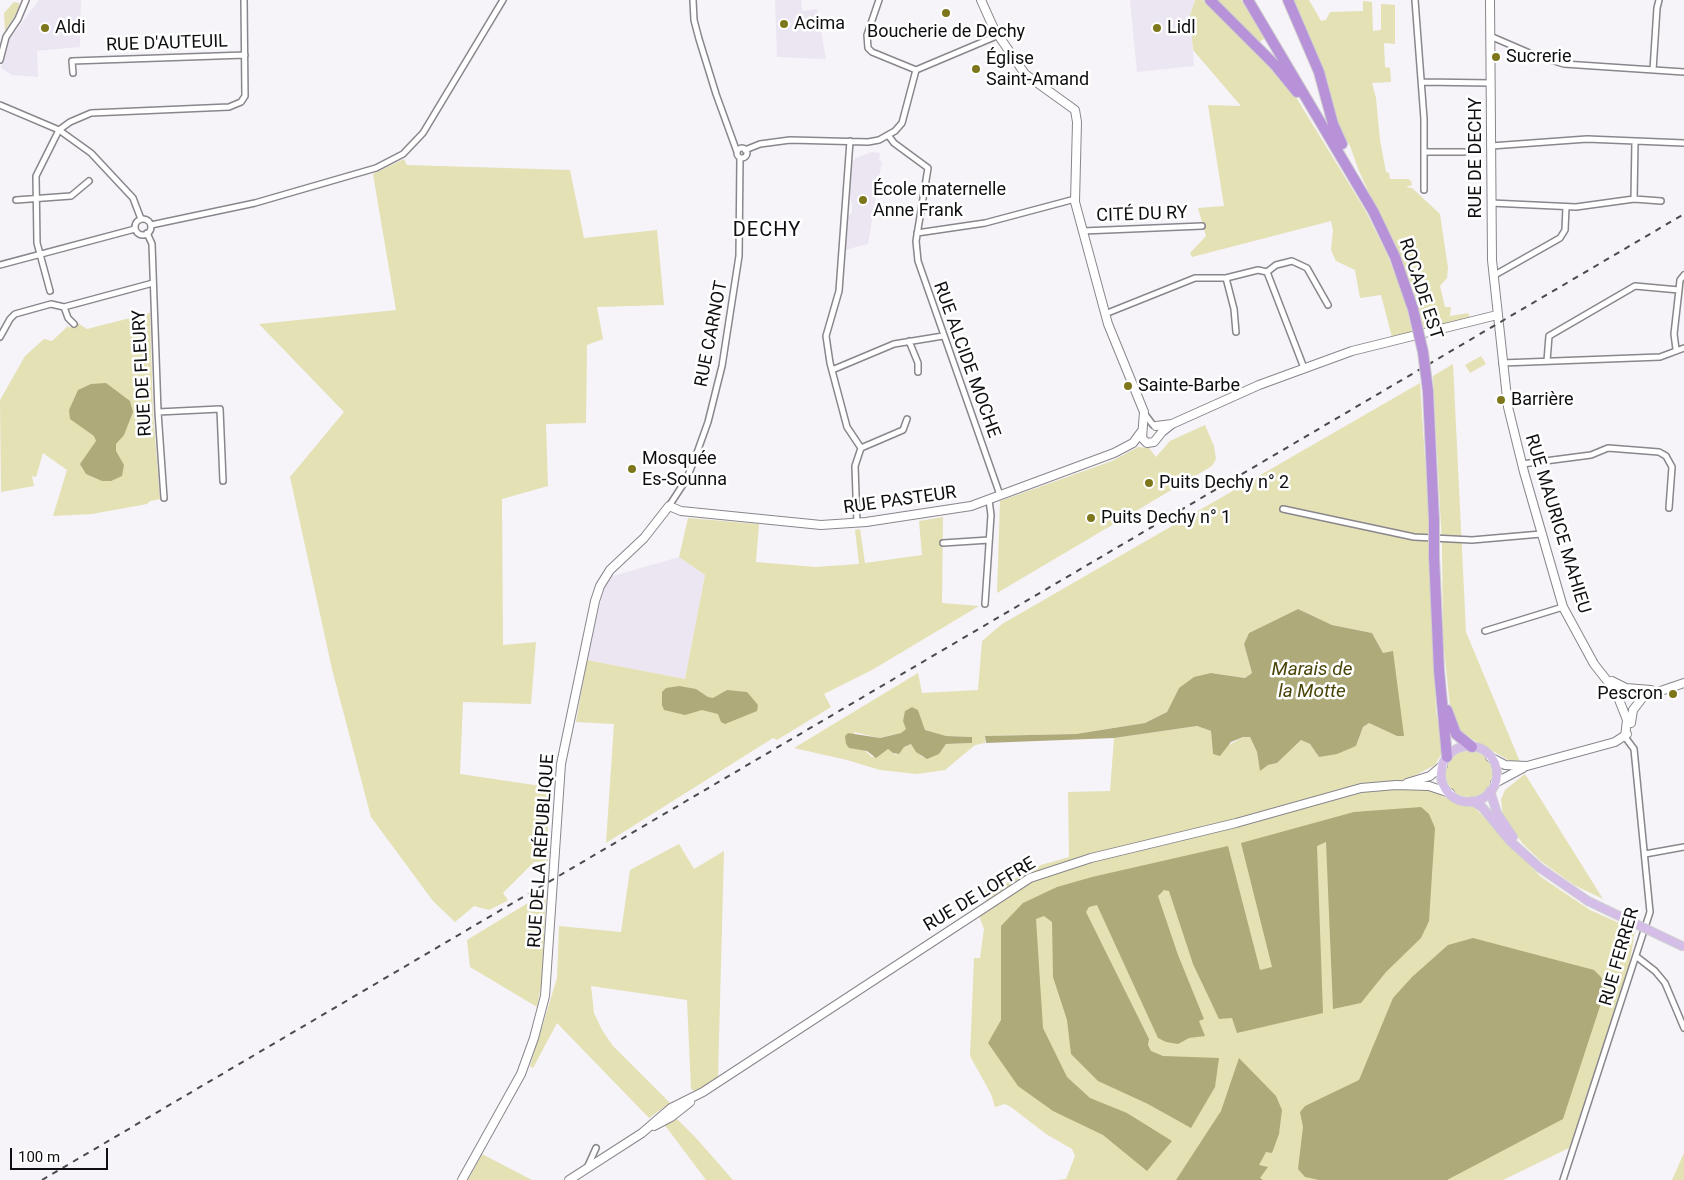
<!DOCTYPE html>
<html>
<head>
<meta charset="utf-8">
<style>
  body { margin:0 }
  #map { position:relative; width:1684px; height:1180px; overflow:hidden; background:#f6f3f9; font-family:Roboto,sans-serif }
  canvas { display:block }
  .scale { position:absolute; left:10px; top:1148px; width:98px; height:22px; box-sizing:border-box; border:2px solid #0f0e11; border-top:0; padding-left:6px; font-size:15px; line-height:18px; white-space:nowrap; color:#0f0e11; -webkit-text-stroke:4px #fff; paint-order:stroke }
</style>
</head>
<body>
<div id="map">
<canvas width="1684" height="1180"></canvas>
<div class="scale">100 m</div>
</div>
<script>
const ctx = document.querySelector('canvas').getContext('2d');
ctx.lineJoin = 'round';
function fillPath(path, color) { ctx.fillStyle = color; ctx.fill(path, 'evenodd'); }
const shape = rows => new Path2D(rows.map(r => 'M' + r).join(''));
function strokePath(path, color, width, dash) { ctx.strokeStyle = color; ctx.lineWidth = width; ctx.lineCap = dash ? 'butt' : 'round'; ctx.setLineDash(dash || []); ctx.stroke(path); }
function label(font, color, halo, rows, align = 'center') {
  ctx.font = font + ' Roboto,sans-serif'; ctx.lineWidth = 5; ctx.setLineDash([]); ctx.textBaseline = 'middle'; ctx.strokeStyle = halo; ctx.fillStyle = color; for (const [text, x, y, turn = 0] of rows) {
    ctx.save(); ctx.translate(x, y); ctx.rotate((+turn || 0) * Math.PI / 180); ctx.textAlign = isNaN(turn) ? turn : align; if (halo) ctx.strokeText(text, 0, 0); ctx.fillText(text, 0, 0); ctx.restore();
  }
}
fillPath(shape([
  [39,0,81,0,80,47,37,51,38,77,12,75,1,68,8,41],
  [775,0,801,0,802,11,817,9,826,59,777,57],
  [1130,0,1195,0,1190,15,1194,66,1137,72],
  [872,152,880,153,879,161,882,161,868,244,845,250,846,220,852,212,852,202,849,197,852,163,856,158],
  [679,557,705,575,685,679,587,660,606,578]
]), '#ece6f2');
fillPath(shape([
  [1195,0,1203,0,1252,47,1276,70,1294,94,1365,210,1387,254,1405,301,1412,332,1392,337,1381,295,1360,298,1355,270,1336,261,1331,250,1333,230,1331,221,1192,257,1190,253,1206,236,1198,208,1224,206,1208,105,1241,106,1193,50,1190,15],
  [1214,0,1241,0,1265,38,1258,43],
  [1292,0,1309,0,1321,21,1326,20,1330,12,1363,11,1363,1,1372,2,1373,31,1381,30,1381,4,1395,5,1395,44,1384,43,1385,67,1390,68,1391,82,1372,83,1376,98,1380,140,1386,172,1389,173,1390,179,1408,179,1411,181,1412,185,1406,187,1412,188,1440,214,1448,268,1447,278,1440,286,1445,307,1451,307,1450,316,1468,313,1470,317,1424,329,1410,282,1359,171,1350,146,1337,124],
  [14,2,19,3,19,9,5,31,4,13],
  [404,159,407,165,570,170,584,238,657,230,664,305,597,307,603,339,587,345,586,423,546,424,548,486,502,499,503,645,536,642,531,704,463,702,460,774,548,787,548,861,534,862,503,893,508,900,505,902,489,910,474,906,455,922,433,901,371,817,332,669,290,477,344,412,259,324,396,310,373,174],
  [150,313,153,412,160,499,150,501,147,504,92,514,53,516,67,470,43,453,36,477,32,476,34,486,1,492,0,400,25,356,44,339,52,341,68,326,70,328,76,322,87,329],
  [1481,356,1486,364,1470,373,1465,365],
  [1453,364,1466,632,1520,762,1508,760,1462,733,1450,706,1443,640,1442,545,1433,376],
  [1420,383,1428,506,1436,711,1443,751,1435,765,1414,776,1442,796,1475,808,1541,877,1590,910,1635,930,1629,968,1569,1148,1503,1180,1057,1180,1066,1179,1075,1156,1072,1149,1046,1134,1011,1107,1005,1104,995,1107,991,1094,970,1056,974,958,980,958,984,929,979,916,988,910,984,891,1003,885,1041,865,1069,857,1068,792,1110,791,1114,738,1197,726,1211,731,1213,754,1243,737,1250,737,1257,752,1260,770,1268,765,1277,763,1301,740,1310,744,1319,757,1356,746,1363,727,1369,723,1397,736,1393,652,1383,653,1372,633,1332,625,1298,609,1249,633,1244,644,1252,673,1245,678,1212,673,1179,688,1167,712,1145,723,1076,734,985,736,985,743,975,745,945,770,917,774,880,770,847,760,794,748,918,673,922,693,978,690,982,641,1002,624],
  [912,707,918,710,925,730,945,736,972,737,972,743,946,744,939,754,922,757,911,744,904,747,896,755,888,749,872,757,863,749,854,732,879,738,901,733,906,729,905,711],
  [1205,425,1214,446,1216,459,1212,466,997,593,1000,501,1112,461,1138,447,1149,448,1156,457,1170,441],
  [943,517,942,603,979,606,872,670,824,694,831,707,777,740,773,738,606,843,614,724,576,722,587,660,685,679,705,575,679,557,688,518,759,524,756,562,816,567,859,564,855,530,860,529,865,563,922,555,919,521],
  '1446 774a23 23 0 1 1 46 0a23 23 0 1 1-46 0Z',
  [1525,774,1603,899,1574,885,1542,862,1523,844,1503,817,1501,799,1505,790],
  [679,844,694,869,724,851,718,1077,696,1092,691,1089,687,1000,591,986,594,1013,602,1030,613,1046,670,1103,649,1118,557,1023,533,1068,530,1066,557,978,559,926,621,932,630,870],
  [546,892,542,981,537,1007,470,967,467,940],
  [676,1118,696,1138,733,1180,706,1180,664,1124],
  [1684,1153,1684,1180,1672,1180],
  [482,1154,532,1180,468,1180]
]), '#e4e1b5');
fillPath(shape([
  [106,383,130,401,133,412,124,435,116,444,116,451,124,465,122,476,111,481,102,481,86,474,80,464,96,441,94,436,70,419,69,410,78,390,91,384],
  [1298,609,1332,625,1372,633,1383,653,1393,651,1404,736,1397,736,1369,723,1363,727,1356,746,1337,754,1319,757,1310,744,1301,740,1277,763,1268,765,1260,771,1257,752,1250,737,1243,737,1231,742,1220,756,1213,754,1211,731,1197,726,1114,738,986,743,985,736,1076,734,1145,723,1167,712,1179,688,1194,677,1211,673,1245,678,1252,673,1244,644,1249,633],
  [679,686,696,689,708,697,713,698,727,690,747,692,758,705,757,711,725,724,721,722,718,714,702,710,685,715,664,710,662,705,662,692,666,688],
  [912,707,918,710,925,730,946,736,972,737,972,743,946,744,939,754,927,759,916,752,911,744,904,747,899,754,893,753,888,749,876,758,867,751,849,748,846,744,845,736,848,733,880,738,901,733,906,729,903,721,905,711],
  [1421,807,1429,814,1435,828,1429,921,1421,938,1386,972,1361,1003,1333,1009,1326,842,1317,846,1323,1013,1237,1033,1232,1018,1219,1019,1193,964,1169,891,1164,890,1158,896,1178,955,1204,1019,1199,1021,1205,1036,1189,1038,1178,1044,1166,1042,1158,1038,1097,905,1089,907,1086,912,1149,1039,1148,1045,1151,1051,1163,1056,1219,1058,1215,1087,1191,1128,1148,1104,1098,1081,1071,1054,1067,1020,1053,977,1052,922,1044,916,1036,919,1043,1028,1067,1077,1090,1098,1127,1113,1172,1141,1147,1171,1103,1135,1053,1111,1018,1086,988,1043,1001,1020,1001,926,1023,903,1057,887,1092,877,1228,846,1260,970,1272,967,1241,843,1354,812],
  [1473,938,1594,970,1601,977,1606,988,1563,1119,1447,1180,1319,1180,1305,1177,1298,1169,1303,1127,1300,1112,1305,1106,1359,1080,1393,998,1412,977,1448,945],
  [1239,1058,1276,1096,1282,1110,1279,1134,1272,1153,1266,1152,1259,1165,1268,1167,1260,1178,1263,1180,1176,1180,1221,1111]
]), '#aeaa7a');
const street = shape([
  [693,0,694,20,699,39,716,94,737,152],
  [879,0,867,35,868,48,872,52,916,70],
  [1415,0,1424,119,1424,190],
  [1490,36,1534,55,1564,64,1684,72],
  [0,60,6,37,18,19,26,0],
  [1653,70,1657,8,1659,0],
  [73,73,72,61,245,55],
  [1422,82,1491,83],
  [0,105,59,130,91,153,133,198,141,219],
  [888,135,894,143,928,168,916,241,918,261,1000,495],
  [850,141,839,291,826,336,830,363,847,427,861,448,855,466,857,523],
  [1491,146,1587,139,1684,143],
  '737 153a5 5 0 1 1 10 0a5 5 0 1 1-10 0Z',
  [745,150,760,144,790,140,868,142,879,140,895,131,902,123,916,70,999,35],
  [1424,152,1464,152],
  [1634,199,1635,141],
  [16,200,71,196,89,181],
  [1491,203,1576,207,1634,199,1661,201],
  '135 227a8 8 0 1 1 16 0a8 8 0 1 1-16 0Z',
  [151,225,255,203,376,168,403,154,423,133,503,0],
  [1083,231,1202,226],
  [147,233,152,244,158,412,164,498],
  [917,233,985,223,1075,199],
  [0,265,135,229],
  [1267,272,1304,368],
  [1493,276,1560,238,1565,230,1566,207],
  [1226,278,1234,309,1236,332],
  [50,291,37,243,36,176,59,130,70,122,91,113,229,107,241,102,245,96,244,0],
  [64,307,68,318,74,324],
  [1105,314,1195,278,1226,278,1258,270,1267,272,1276,265,1292,261,1307,268,1328,305],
  [0,337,10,319,15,314,51,304,64,307,153,283],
  [909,341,918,363,918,372],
  [1676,349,1674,334,1679,290,1680,280,1684,275],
  [1547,361,1549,336,1635,286,1679,290],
  [1502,363,1660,357,1684,348],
  [832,370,894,344,943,336],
  [158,412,220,409,223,481],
  [1144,413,1153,425],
  [861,448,903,430,907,419],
  [1522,464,1591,455,1608,448,1659,452,1666,456,1672,467,1669,508],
  [669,506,686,480,694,461,708,422,722,366,739,256,740,158],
  [1283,509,1414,537,1472,540,1541,534],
  [943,543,989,540],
  [985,604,991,515,989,500],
  [1485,631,1563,607],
  [1645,854,1684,847],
  [1637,957,1655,971,1665,983,1684,1028],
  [587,1168,596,1148],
  [1563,1180,1650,912,1634,749,1625,737]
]);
const secondary = shape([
  [981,0,994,29,1025,74,1075,110,1077,122,1075,202,1108,324,1144,412,1142,438,1147,443,1154,442,1162,432,1172,424],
  [1490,0,1492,260,1508,407,1524,472,1563,607,1594,664,1616,692,1627,720,1625,737],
  [1156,426,1172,424,1259,385,1352,351,1497,315],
  [1612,681,1626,688,1651,690],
  [1631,723,1633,710,1643,697,1684,683],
  [1490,757,1505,765,1527,766,1615,742,1627,734],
  [1407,783,1430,776,1443,765],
  [1495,783,1523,768],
  [654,1126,671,1117,690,1102],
  [462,1180,521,1074,534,1038,545,996,561,764,595,601,600,586,610,570,644,538,669,506,681,511,821,525,866,522,971,506,1114,453,1133,443,1141,432],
  [569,1180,642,1133,671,1108,703,1092,1030,878,1091,858,1236,823,1361,788,1396,785,1429,786,1450,793]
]);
const primary = shape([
  '1441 774a28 28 0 1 1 56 0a28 28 0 1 1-56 0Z',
  [1490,791,1497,813,1513,837],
  [1472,801,1482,807,1510,841,1540,868,1588,901]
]);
const highway = shape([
  [1210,0,1275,65,1297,92],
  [1248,0,1373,211,1395,257,1413,309],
  [1288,0,1319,72,1333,124,1342,144],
  [1428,391,1434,520],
  [1434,556,1439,670,1447,757],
  [1447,710,1456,734,1472,747]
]);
strokePath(street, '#89868c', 8);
strokePath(secondary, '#89868c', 10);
strokePath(primary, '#cfcfcf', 10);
strokePath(highway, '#cfcfcf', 12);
strokePath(street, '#fff', 5);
strokePath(secondary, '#fff', 8);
strokePath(primary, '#d4bee8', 8);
strokePath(highway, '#b892d9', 10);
strokePath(shape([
  [42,1180,1684,214]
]), '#4b4a4e', 2, [6, 6]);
const primaryBridge = shape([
  [1588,901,1684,947]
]);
const highwayBridge = shape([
  [1413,309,1423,352,1428,391],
  [1434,520,1434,556]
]);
strokePath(primaryBridge, '#cfcfcf', 10, []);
strokePath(highwayBridge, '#cfcfcf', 12, []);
strokePath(primaryBridge, '#d4bee8', 8);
strokePath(highwayBridge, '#b892d9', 10);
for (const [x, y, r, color] of [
  [946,13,5,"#7e761b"],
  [784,24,5,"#7e761b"],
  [45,28,5,"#7e761b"],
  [1157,28,5,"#7e761b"],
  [1496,57,5,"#7e761b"],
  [976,69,5,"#7e761b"],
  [863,200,5,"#7e761b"],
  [1128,386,5,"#7e761b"],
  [1501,400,5,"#7e761b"],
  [632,469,5,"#7e761b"],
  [1149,483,5,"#7e761b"],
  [1091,518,5,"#7e761b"],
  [1673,694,5,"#7e761b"]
]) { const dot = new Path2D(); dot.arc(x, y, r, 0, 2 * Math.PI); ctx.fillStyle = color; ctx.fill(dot); strokePath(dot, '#fff', 2); }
label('18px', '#0f0e11', '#fff', [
  ["Acima",794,24],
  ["Aldi",55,28],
  ["Lidl",1167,28],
  ["Boucherie de Dechy",946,32,"center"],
  ["Sucrerie",1506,57],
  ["Église",986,59],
  ["Saint-Amand",986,80],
  ["École maternelle",873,190],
  ["Anne Frank",873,211],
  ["Sainte-Barbe",1138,386],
  ["Barrière",1511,400],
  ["Mosquée",642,459],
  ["Es-Sounna",642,480],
  ["Puits Dechy n° 2",1159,483],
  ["Puits Dechy n° 1",1101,518],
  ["Pescron",1663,694,"right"]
], 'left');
label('18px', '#0f0e11', '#fff', [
  ["RUE D'AUTEUIL",167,44,-2],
  ["RUE DE DECHY",1476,158,-90],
  ["CITÉ DU RY",1142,215,-2],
  ["ROCADE EST",1420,289,72],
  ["RUE CARNOT",712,334,-79],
  ["RUE ALCIDE MOCHE",966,360,70],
  ["RUE DE FLEURY",143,373,-93],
  ["RUE PASTEUR",900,501,-8],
  ["RUE MAURICE MAHIEU",1557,524,73],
  ["RUE DE LA RÉPUBLIQUE",542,851,-86],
  ["RUE DE LOFFRE",980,895,-31],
  ["RUE FERRER",1620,957,-74]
]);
label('italic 19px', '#4a460a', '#fff', [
  ["Marais de",1312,670],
  ["la Motte",1312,692]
]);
ctx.letterSpacing = '1px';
label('20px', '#0f0e11', '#fff', [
  ["DECHY",767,231]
]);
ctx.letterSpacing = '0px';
</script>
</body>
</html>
